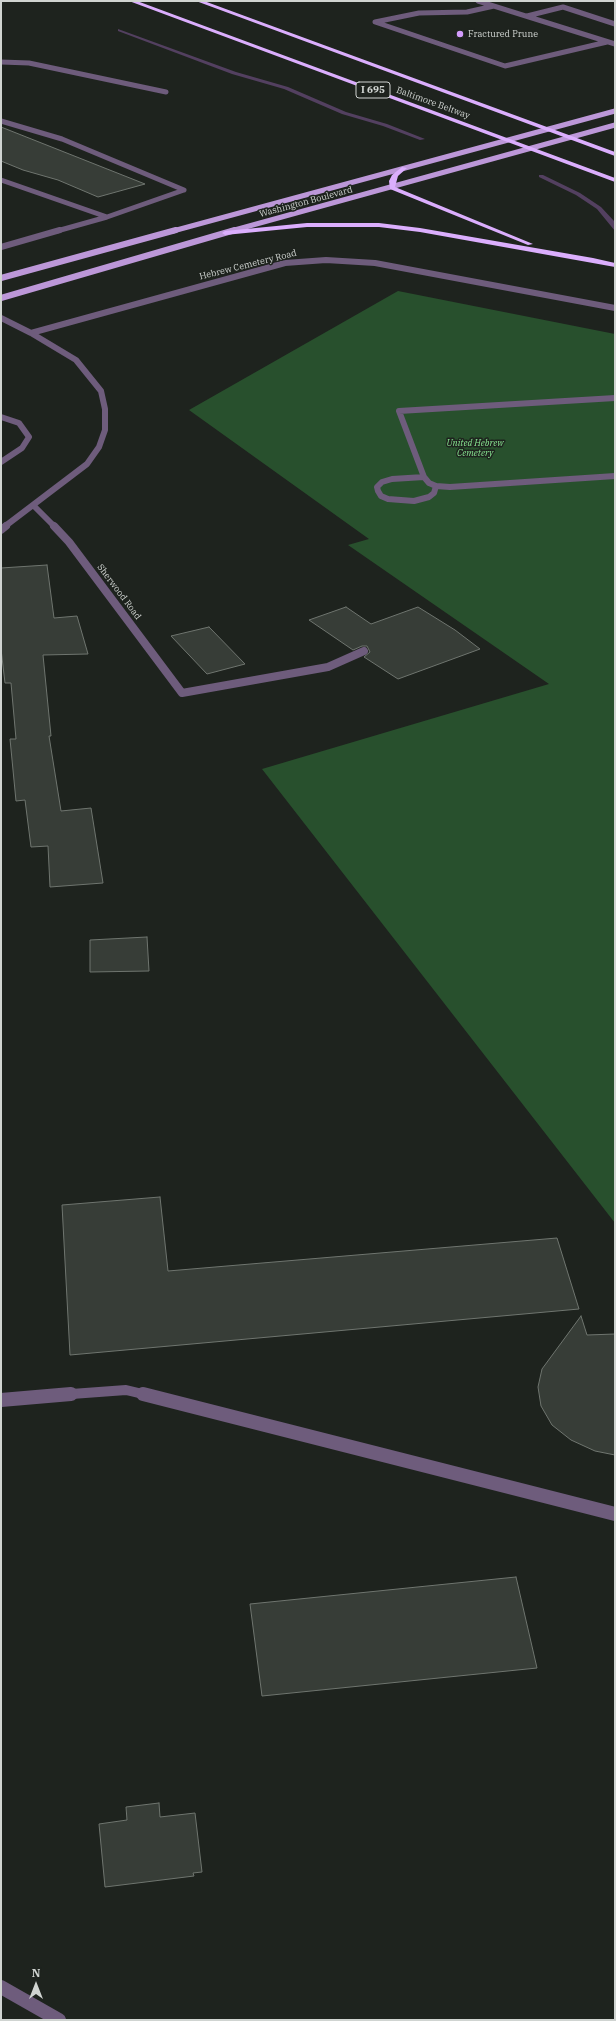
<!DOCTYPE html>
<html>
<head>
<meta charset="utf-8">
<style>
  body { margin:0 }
  #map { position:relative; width:616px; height:2021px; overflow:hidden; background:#1e231e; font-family:"IBM Plex Serif",serif }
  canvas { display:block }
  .frame { position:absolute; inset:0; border:2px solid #d0d4d1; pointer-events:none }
  .north { position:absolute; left:16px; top:1965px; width:40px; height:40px; -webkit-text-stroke:3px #1e231e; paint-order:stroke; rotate:0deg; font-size:11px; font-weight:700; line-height:16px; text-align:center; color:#d0d4d1 }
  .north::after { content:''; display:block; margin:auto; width:14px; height:18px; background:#d0d4d1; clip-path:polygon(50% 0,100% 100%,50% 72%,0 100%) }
</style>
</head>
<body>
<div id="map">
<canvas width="616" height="2021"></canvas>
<div class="frame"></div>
<div class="north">N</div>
</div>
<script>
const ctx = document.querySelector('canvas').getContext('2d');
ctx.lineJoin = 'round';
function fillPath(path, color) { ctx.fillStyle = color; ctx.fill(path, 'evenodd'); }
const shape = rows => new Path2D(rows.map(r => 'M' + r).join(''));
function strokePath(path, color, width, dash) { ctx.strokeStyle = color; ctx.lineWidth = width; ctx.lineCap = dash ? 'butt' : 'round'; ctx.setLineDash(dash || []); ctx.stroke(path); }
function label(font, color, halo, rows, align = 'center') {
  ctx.font = font + ' "IBM Plex Serif",serif'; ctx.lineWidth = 3; ctx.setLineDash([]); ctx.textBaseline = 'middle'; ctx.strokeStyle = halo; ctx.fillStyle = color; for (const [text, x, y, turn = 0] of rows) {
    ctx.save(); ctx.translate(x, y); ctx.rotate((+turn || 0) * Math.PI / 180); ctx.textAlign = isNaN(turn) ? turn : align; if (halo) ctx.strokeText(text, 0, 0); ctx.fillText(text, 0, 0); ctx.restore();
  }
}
fillPath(shape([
  [398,291,615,334,615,1223,262,769,549,684,348,545,369,539,189,410]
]), '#28502d');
fillPath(shape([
  [118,29,236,72,288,87,346,112,387,124,425,139,420,140,383,126,342,114,284,89,232,74,118,31,118,29],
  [539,175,543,175,580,193,601,207,614,221,615,231,597,209,576,195,539,177,539,175]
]), '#534060');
const building = shape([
  [1,127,145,184,98,197,58,180,23,170,1,161,1,127],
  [47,565,54,618,77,616,88,654,43,655,51,736,49,736,61,811,91,808,103,883,50,887,48,846,31,847,25,800,16,801,10,739,16,739,11,683,5,683,1,649,1,568,47,565],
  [346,607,371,624,418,607,455,630,480,649,398,679,364,657,370,652,367,646,362,646,353,650,309,620,346,607],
  [209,627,245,664,207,674,171,636,209,627],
  [147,937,149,971,90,972,90,940,147,937],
  [160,1197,168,1271,557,1238,579,1309,70,1355,62,1205,160,1197],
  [581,1316,587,1335,615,1334,615,1455,595,1451,571,1440,552,1425,541,1406,538,1387,542,1369,581,1316],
  [516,1577,537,1668,262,1696,250,1604,516,1577],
  [159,1803,160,1817,195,1813,202,1872,193,1873,194,1876,105,1887,99,1824,127,1820,126,1807,159,1803]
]);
fillPath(building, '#373d37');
strokePath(building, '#6f756f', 1);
strokePath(shape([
  [478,1,615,44],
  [494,6,467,12,419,13,375,22,505,66,607,42],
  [527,16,563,7,615,24],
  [1,62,29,63,166,92],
  [1,121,62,139,184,190],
  [1,180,107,217],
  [57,231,107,217,184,190]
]), '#6e5c7c', 5);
strokePath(shape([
  [1,247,60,230],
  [1,318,31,333,76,360,101,391,105,409,105,430,99,447,87,464,4,527],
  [31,333,285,263,326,260,375,263,615,308],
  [615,398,399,411,424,477,429,483,436,486,450,487,615,476],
  [1,417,19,423,29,437,22,448,1,462],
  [424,477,392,479,382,482,377,487,378,491,381,496,388,499,414,501,429,497,434,493,436,486],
  [34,506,55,527]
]), '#6e5c7c', 6);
strokePath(shape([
  [54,526,69,542,182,693,328,667,364,651],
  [1,530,6,526]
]), '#6e5c7c', 8);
strokePath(shape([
  [58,1395,126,1390,147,1395]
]), '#6e5c7c', 10);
strokePath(shape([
  [143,1394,615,1514],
  [1,1400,71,1394],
  [1,1987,59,2020]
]), '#6e5c7c', 14);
strokePath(shape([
  [173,231,615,111],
  [231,231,615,125]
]), '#bc97d8', 5);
strokePath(shape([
  [1,278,176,230],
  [1,298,235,230]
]), '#bc97d8', 6);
fillPath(shape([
  [129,1,137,1,615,178,615,182,129,1],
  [196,1,204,1,615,152,615,156,196,1],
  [402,167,407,168,398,176,395,187,533,244,528,245,390,189,389,181,392,175,402,167],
  [307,223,379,223,420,228,593,258,615,263,615,267,420,232,379,227,307,227,225,235,222,233,225,231,307,223]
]), '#dbaefd');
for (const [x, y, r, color] of [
  [460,34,4,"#d39cfc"]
]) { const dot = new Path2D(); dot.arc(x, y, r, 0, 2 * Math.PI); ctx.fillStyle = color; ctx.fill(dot); strokePath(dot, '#1e231e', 1.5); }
label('9px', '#d0d4d1', '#1e231e', [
  ["Fractured Prune",468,34]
], 'left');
label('9px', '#d0d4d1', '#1e231e', [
  ["Baltimore Beltway",433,103,20],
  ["Washington Boulevard",306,202,-15],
  ["Hebrew Cemetery Road",248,265,-14],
  ["Sherwood Road",119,592,53]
]);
label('italic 9px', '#89e893', '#1e231e', [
  ["United Hebrew",475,443],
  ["Cemetery",475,453]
]);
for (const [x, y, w] of [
  [373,90,34]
]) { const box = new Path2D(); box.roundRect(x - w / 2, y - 8, w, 16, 3); ctx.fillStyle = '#1e231e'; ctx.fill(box); strokePath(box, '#d0d4d1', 1); }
label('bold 10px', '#d0d4d1', null, [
  ["I 695",373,90]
]);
</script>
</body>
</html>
